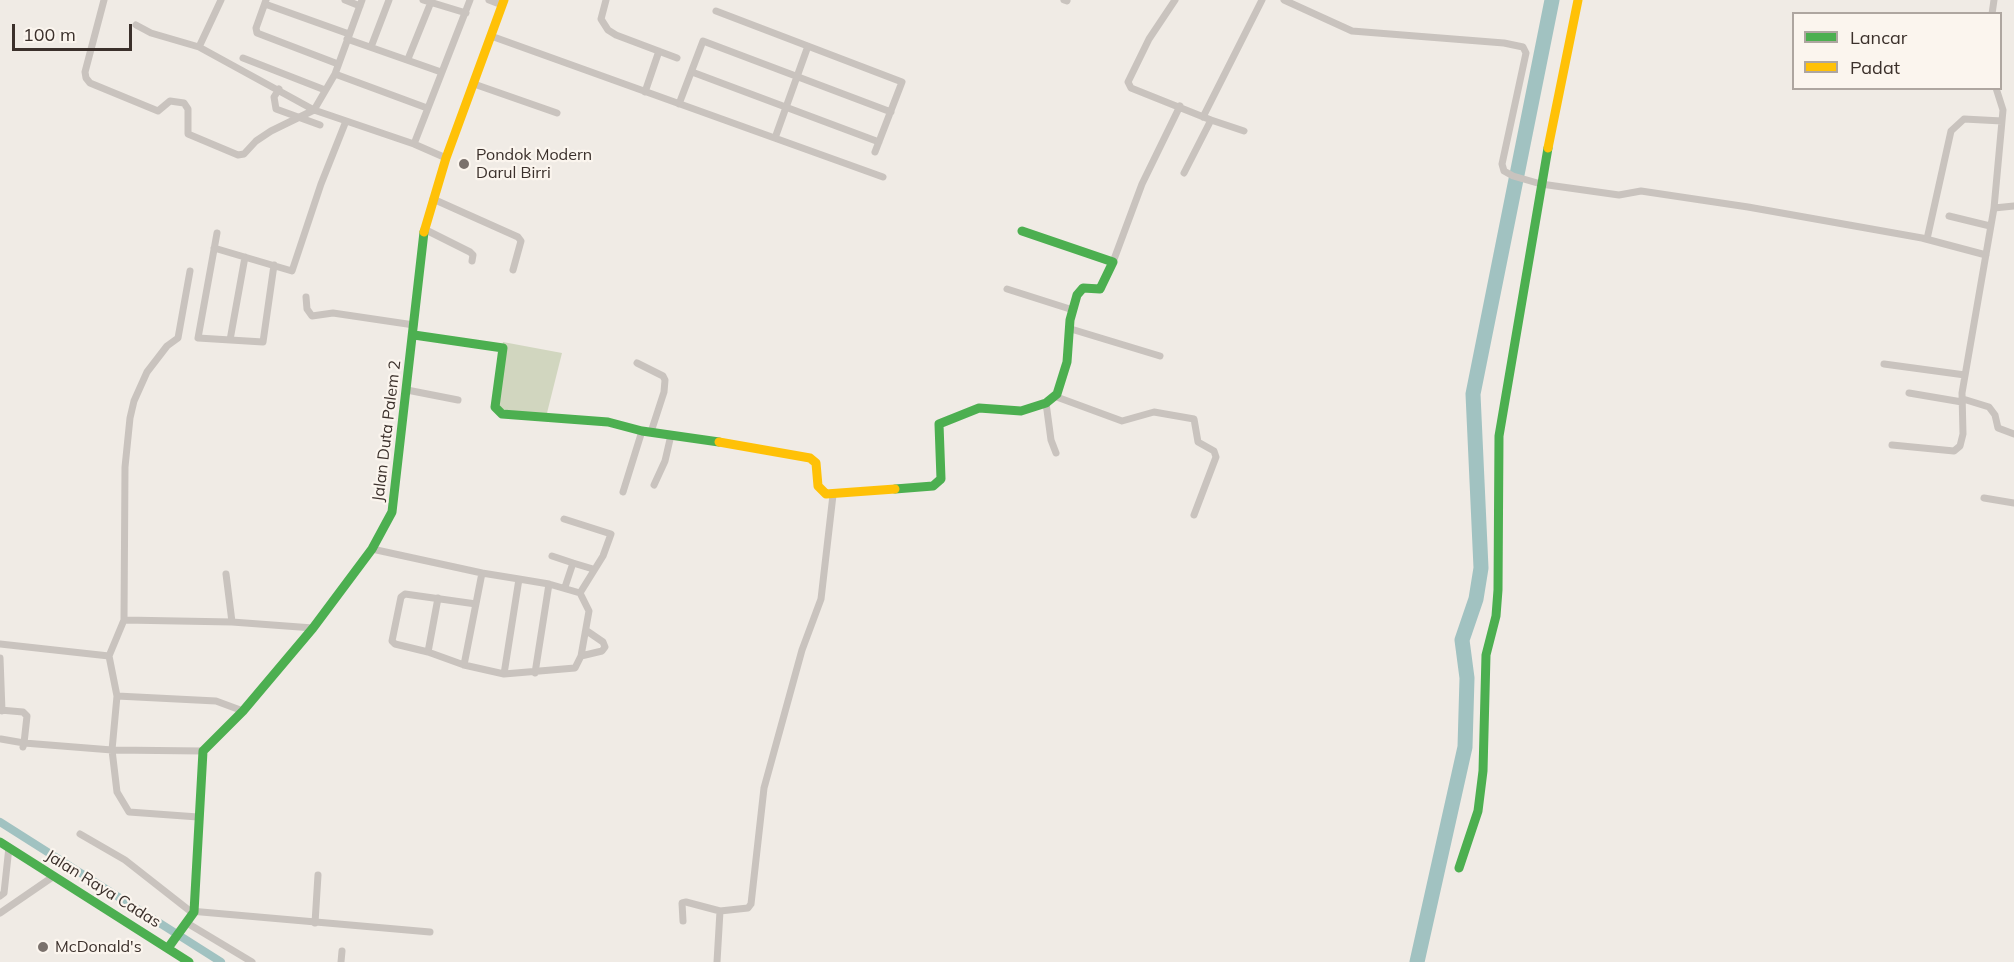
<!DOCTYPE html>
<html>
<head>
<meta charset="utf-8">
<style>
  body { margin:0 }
  #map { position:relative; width:2014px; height:962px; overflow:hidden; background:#f0ebe5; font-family:Mulish,sans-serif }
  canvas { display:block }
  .legend { position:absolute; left:1792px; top:12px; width:210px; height:78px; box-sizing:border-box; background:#fbf5ee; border:2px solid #aea6a0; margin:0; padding:8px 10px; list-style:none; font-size:18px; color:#3b302b }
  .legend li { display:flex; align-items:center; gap:12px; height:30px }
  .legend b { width:30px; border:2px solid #aea6a0 }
  .scale { position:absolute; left:12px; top:24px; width:120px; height:27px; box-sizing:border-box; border:3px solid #3b302b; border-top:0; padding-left:8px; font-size:18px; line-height:21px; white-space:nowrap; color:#3b302b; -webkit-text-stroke:4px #fbf5ee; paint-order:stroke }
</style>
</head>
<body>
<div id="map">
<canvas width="2014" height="962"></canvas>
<ul class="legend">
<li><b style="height:8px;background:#4caf50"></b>Lancar</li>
<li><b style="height:8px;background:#ffc107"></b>Padat</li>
</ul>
<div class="scale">100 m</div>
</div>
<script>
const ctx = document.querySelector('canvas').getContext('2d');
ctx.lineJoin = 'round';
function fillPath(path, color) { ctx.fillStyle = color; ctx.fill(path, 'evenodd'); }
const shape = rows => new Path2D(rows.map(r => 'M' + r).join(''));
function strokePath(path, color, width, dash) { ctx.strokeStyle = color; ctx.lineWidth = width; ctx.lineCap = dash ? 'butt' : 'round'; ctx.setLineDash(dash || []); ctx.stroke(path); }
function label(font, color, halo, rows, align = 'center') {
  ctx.font = font + ' Mulish,sans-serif'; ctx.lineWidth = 4.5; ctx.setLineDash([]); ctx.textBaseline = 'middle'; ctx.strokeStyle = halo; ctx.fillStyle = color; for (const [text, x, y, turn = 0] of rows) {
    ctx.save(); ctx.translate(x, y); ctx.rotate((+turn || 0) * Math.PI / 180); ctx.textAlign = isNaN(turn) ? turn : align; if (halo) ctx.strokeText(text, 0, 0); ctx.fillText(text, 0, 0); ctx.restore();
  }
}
fillPath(shape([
  [503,342,562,353,546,417,491,407]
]), '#d1d6bf');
strokePath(shape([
  [0,822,221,962]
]), '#a1c2c1', 8);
strokePath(shape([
  [1417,962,1465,747,1467,678,1462,640,1476,599,1481,568,1473,394,1552,0]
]), '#a1c2c1', 15);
strokePath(shape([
  [104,0,85,72,86,78,90,83,158,111,170,101,184,103,188,109,188,134,238,155,244,154,256,141,271,131,314,110,335,74,362,0],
  [266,0,256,28,257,33,338,64],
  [345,0,360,6],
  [423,0,466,13],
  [489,0,502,5],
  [606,0,601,19,608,30,616,35,677,58],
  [1064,0,1067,1],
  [1175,0,1149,39,1128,82,1131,88,1211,120,1184,173],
  [1284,0,1352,31,1504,43,1523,47,1526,53,1502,164,1504,171,1513,176,1541,184,1619,195,1641,191,1748,207,1922,238,1986,255],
  [265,4,349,34],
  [716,11,902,82,875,152],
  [1992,14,1994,0],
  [136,25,151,33,199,47,314,110,414,144,446,158],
  [491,36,883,177],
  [347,39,441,72],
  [199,47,221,0],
  [371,47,389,0],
  [243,58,325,90],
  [408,59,431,2],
  [692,72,879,142],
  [335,74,427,108],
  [474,84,557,113],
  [279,89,274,97,276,109,320,125],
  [645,92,659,51],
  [679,104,703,41,891,112],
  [1203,117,1262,0],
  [1211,120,1244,131],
  [775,138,808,46],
  [414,144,470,0],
  [433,199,518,237,521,241,513,270],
  [1994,208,2014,206],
  [1949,216,1990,226],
  [424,229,470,252,473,255,472,261],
  [217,233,198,338,263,342,274,265],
  [1927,239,1951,131,1964,119,2002,121],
  [214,248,292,271,321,184,346,121],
  [1113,262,1142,184,1180,106],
  [190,271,178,338,167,346,147,372,134,401,130,418,125,467,124,620,109,656,117,696,112,750,117,792,129,812,198,817],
  [1007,289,1073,310],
  [306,297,307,309,312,316,333,313,414,325],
  [1071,329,1160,356],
  [230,340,245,257],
  [637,363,663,376,665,380,664,392,651,432],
  [1884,364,1965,375],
  [407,390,458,400],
  [1909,393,1962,402],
  [1054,396,1122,421,1154,412,1194,419,1198,442,1214,451,1216,457,1194,515],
  [1963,399,1989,407,1995,415,1998,428,2014,434],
  [1046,403,1051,440,1056,453],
  [1892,445,1954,451,1960,446,1963,434,1962,393,1994,208,2003,110,1996,88],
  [654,485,665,461,671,435],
  [623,492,642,431],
  [1984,498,2014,503],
  [564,519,611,534,603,556,580,593],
  [372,549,482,573,464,665],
  [552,556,573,563],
  [482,573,519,579,504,674],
  [226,574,232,622],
  [519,579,549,584,535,673],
  [565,587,573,563,593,569],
  [476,604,405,594,401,597,392,641,395,644,428,652,464,665,504,674,575,668,581,656,589,611,580,593,549,584],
  [124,620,232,622,313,628],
  [0,644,109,656],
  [428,652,438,598],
  [581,656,602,651,605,647,603,642,587,631],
  [0,658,2,711],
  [117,696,216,701,243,711],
  [0,710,23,712,27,716,24,743,1,739],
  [23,747,24,743,112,750,203,751],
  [80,834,125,860,190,911,430,932],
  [0,896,4,893,9,847],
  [0,913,54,876],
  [683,921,682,903,686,902,720,911],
  [187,923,252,962],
  [315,923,318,875],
  [341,962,342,951],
  [717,962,720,911,748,908,751,904,764,788,802,650,821,599,833,495]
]), '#c9c3be', 7);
strokePath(shape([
  [414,335,503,348,495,407,502,414,608,422,642,431,719,442],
  [895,489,933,486,941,479,939,424,979,408,1021,411,1046,403,1057,394,1067,362,1070,320,1077,295,1083,288,1100,289,1113,262,1022,231],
  [0,842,189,962],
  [1459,868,1478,811,1483,771,1486,655,1496,616,1498,590,1499,436,1548,148],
  [168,948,194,912,203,751,243,711,313,628,372,549,392,512,424,232]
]), '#4caf50', 9);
strokePath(shape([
  [1548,148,1578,0],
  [424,232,446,158,504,0],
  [719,442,810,458,816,463,818,486,826,494,895,489]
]), '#ffc107', 9);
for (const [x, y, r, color] of [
  [464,164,6,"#7a716c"],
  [43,947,6,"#7a716c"]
]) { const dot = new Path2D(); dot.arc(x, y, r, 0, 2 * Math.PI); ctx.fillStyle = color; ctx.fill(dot); strokePath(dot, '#fbf5ee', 2); }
label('16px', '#3b302b', '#fbf5ee', [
  ["Pondok Modern",476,155],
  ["Darul Birri",476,173],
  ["McDonald's",55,947]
], 'left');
label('16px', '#3b302b', '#fbf5ee', [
  ["Jalan Duta Palem 2",387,431,-83],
  ["Jalan Raya Cadas",103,889,32]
]);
</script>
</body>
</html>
